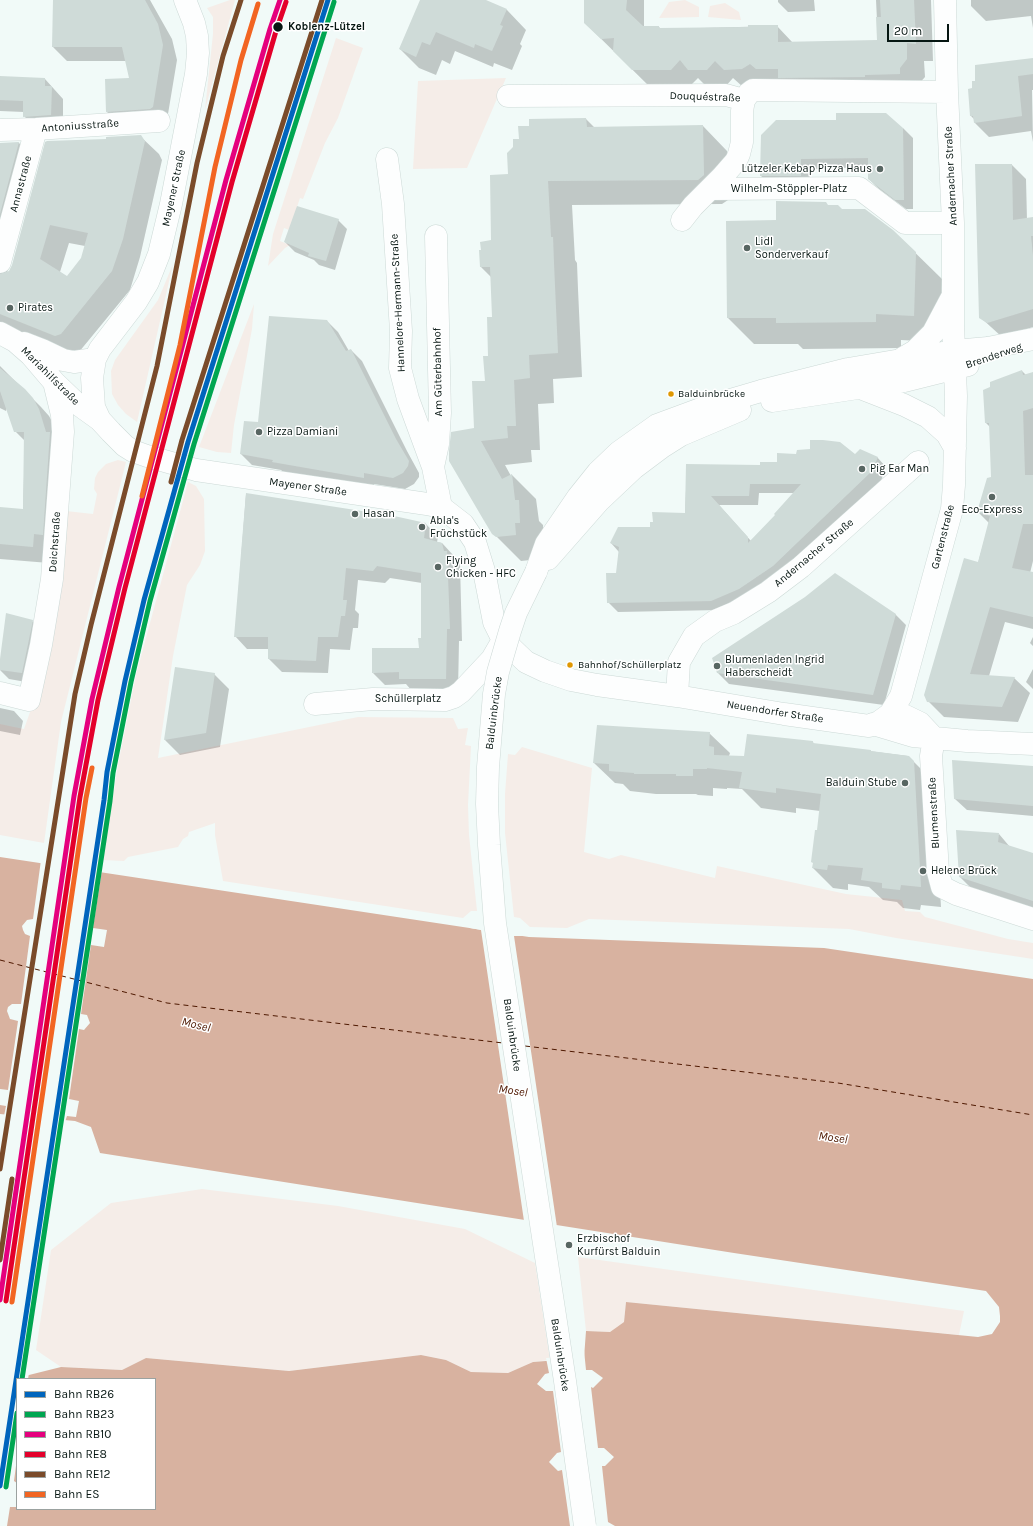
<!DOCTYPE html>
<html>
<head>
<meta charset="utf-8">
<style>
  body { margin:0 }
  #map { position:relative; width:1033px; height:1526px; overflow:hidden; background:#f1faf8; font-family:Karla,sans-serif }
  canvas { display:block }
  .legend { position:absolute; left:16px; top:1378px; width:140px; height:132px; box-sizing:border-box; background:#fff; border:1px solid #9ba2a0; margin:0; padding:5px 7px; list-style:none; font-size:12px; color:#061612 }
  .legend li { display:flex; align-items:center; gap:8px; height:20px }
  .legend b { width:20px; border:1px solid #9ba2a0 }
  .scale { position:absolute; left:887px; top:24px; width:62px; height:18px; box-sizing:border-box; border:2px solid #061612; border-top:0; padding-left:5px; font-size:12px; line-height:14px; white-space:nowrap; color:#061612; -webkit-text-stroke:3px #fff; paint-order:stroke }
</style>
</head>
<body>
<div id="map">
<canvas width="1033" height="1526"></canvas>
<ul class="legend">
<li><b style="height:5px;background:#0065bd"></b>Bahn RB26</li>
<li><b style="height:5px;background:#00a651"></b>Bahn RB23</li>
<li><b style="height:5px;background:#e5007d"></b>Bahn RB10</li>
<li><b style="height:5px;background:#e4002b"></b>Bahn RE8</li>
<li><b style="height:5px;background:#7a4b2a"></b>Bahn RE12</li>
<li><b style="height:5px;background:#f26522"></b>Bahn ES</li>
</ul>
<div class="scale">20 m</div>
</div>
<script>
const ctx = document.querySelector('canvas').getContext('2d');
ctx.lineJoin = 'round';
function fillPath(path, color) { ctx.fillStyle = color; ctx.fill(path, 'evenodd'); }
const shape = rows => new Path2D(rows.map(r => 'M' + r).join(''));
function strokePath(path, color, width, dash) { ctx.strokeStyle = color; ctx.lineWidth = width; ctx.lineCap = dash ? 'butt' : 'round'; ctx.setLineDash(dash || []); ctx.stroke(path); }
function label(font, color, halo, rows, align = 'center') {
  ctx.font = font + ' Karla,sans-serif'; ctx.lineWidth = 3; ctx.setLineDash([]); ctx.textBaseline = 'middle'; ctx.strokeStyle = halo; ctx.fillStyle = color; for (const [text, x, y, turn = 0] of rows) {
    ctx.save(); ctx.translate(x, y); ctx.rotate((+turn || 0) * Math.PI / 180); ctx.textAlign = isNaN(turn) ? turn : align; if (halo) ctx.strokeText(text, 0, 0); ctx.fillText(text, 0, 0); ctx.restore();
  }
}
fillPath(shape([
  [230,0,235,0,205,110,213,34,213,17,207,8],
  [685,0,699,7,699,17,659,18,669,2],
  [725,3,739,12,741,20,708,17,710,6],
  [336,38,363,48,338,118,325,143,303,199,300,198,297,207,292,231,284,228,280,241,290,245,285,248,268,266,273,234],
  [506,78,467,168,413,169,418,81],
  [173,264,137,422,126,414,118,405,112,394,111,371,115,360,158,300],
  [254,304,252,329,234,425,231,453,217,452,199,447],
  [118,460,126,462,61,722,44,843,0,835,0,724,24,729,50,656,66,511,93,514,97,494,94,489,95,478,98,472,106,464],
  [188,482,196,486,204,499,205,551,200,565,187,585,173,656,158,758,358,717,453,718,458,729,468,728,465,745,471,746,468,805,469,835,477,911,471,911,463,918,223,881,215,835,215,823,189,832,188,836,183,839,178,847,128,857,124,861,103,860,118,765,136,675],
  [522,747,592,768,584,852,609,859,621,855,715,878,717,866,846,894,902,900,905,911,920,912,925,917,1008,939,1033,943,1033,959,896,938,849,929,589,919,567,928,530,927,520,918,514,917,505,833,505,794,508,754,515,755],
  [202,1189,338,1206,465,1229,535,1263,550,1360,533,1362,508,1373,471,1372,446,1360,421,1355,289,1371,146,1358,122,1370,61,1367,36,1350,51,1250,111,1203],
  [578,1257,964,1311,959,1335,626,1302,624,1322,610,1332,586,1331]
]), '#f5ede8');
fillPath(shape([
  [0,857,529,937,824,948,1033,979,1033,1526,0,1526,0,1370,25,1376,61,1367,122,1370,146,1358,289,1371,421,1355,446,1360,471,1372,508,1373,533,1362,584,1358,586,1331,610,1332,624,1322,626,1302,978,1337,992,1334,1000,1322,1000,1316,999,1307,986,1291,734,1253,100,1153,91,1127,75,1121,0,1114],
  [17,1379,155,1379,155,1509,17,1509]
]), '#d8b2a0');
fillPath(shape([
  [41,860,102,870,93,928,107,930,104,947,91,945,81,1014,87,1015,90,1023,84,1030,79,1029,69,1099,79,1101,76,1117,67,1116,65,1122,4,1116,6,1106,0,1105,0,1089,8,1090,18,1021,10,1019,7,1011,8,1007,12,1004,21,1004,30,936,25,934,23,930,22,926,27,920,33,919],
  [468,926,523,934,522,936,514,936,557,1227,524,1221,481,930,470,928],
  [583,1340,586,1370,592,1370,603,1378,593,1388,591,1387,598,1448,604,1448,614,1457,605,1466,602,1466,608,1522,615,1526,570,1526,562,1470,558,1471,549,1462,557,1453,561,1452,553,1391,546,1391,537,1384,545,1374,549,1373,546,1358,582,1356],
  [0,1368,25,1374,29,1373,28,1379,17,1379,17,1458,14,1481,17,1483,17,1507,10,1507,7,1526,0,1526]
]), '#f1faf8');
fillPath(shape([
  [54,0,150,0,172,39,177,60,167,120,120,125,107,112,130,79,126,61,67,61,53,47],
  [421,0,484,0,507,10,526,30,520,44,522,46,512,70,494,63,493,67,455,51,450,64,442,60,436,75,419,68,400,49],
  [585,0,644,0,644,27,659,27,661,29,777,26,793,43,878,41,876,0,931,0,933,61,924,61,925,77,917,86,743,87,733,78,725,87,707,87,698,78,689,87,651,88,585,23],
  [778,0,814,0,815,11,788,12,778,2],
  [971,0,1033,0,1033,28,1031,16,986,21,971,6],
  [1033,59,1033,90,1032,90,1033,142,1031,131,989,137,975,123,974,119,971,116,974,89],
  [0,77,45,79,63,99,63,127,36,128,24,116,24,112,0,111],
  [586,119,595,128,703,126,727,151,728,200,722,204,572,205,575,260,577,263,578,289,582,377,553,379,554,403,538,404,540,450,531,450,532,462,505,465,511,476,512,475,536,499,539,521,543,525,544,547,540,559,521,561,493,533,475,429,486,382,494,319,491,277,481,267,492,241,509,175,520,140,530,127],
  [776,121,903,128,913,138,913,209,906,209,879,189,869,179,869,167,810,169,810,185,771,185,761,176],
  [140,136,159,154,162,160,140,257,130,290,79,352,74,354,0,324,0,144,19,143,37,162,7,273,9,272,107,140],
  [69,243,85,246,82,259,67,277,60,272],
  [1012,165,1026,179,1027,220,1033,219,1033,327,1002,337,980,317],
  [841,210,893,231,942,279,940,342,901,340,901,348,803,349,798,344,754,344,728,318,727,222,777,221],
  [338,220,347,229,335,270,319,265,314,260,295,252,285,242],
  [327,321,338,332,349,351,351,350,362,361,407,451,419,473,419,477,414,484,405,489,374,484,374,488,284,473,281,470,252,465,241,454],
  [0,366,41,407,49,416,55,427,49,563,0,559,0,508,23,510,25,441,15,431,7,407,6,411,0,408],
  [1022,371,1026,375,1033,373,1033,561,1030,573,1033,574,1033,629,1005,622,989,676,1014,678,1030,693,1018,722,944,717,928,701,978,563,989,523,978,512,992,478,990,427,986,423],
  [855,456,877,457,886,467,881,481,782,575,720,610,618,612,608,602,617,574,619,552,611,543,685,514,687,465,761,466,778,463],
  [759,493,794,493,777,515,751,541,719,505,758,505],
  [246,494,426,524,438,537,437,542,442,543,454,556,455,560,460,564,462,641,459,641,458,691,412,691,406,684,385,685,373,673,420,650,422,639,422,583,390,578,385,583,358,580,355,610,359,614,358,628,353,628,350,650,330,649,328,673,282,672,269,659,269,649,247,649,235,636],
  [895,614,906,625,884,705,729,684,718,673],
  [32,621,42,630,32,683,9,679,0,670,0,666],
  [1033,637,1033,646,1030,643],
  [176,668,214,674,229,689,220,747,180,755,165,740],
  [1033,669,1033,689,1026,682],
  [0,708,14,711,23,721,20,735,0,731],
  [709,733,730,753,729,756,745,757,813,742,814,744,908,756,934,782,941,907,921,905,920,910,903,908,897,902,883,900,869,887,848,884,848,890,833,888,813,868,820,811,796,808,796,813,761,808,742,789,727,788,727,789,713,788,713,796,698,795,696,794,656,794,630,791,623,784,615,783,594,763],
  [1033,767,1033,816,967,810,955,799],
  [999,834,1010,847,1033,854,1033,908,972,889,960,877]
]), '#0003');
strokePath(shape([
  [0,960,167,1003,503,1043],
  [525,1046,838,1083,1033,1115]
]), '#4e1800', 1, [5, 4]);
fillPath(shape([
  [53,0,145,0,158,24,163,45,153,107,150,109,106,112,105,79,129,78,122,47,52,47],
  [420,0,486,0,507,9,500,25,503,26,492,51,475,44,474,48,436,32,430,45,422,42,416,57,399,49],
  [584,0,627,0,626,10,643,26,659,26,659,28,748,27,748,25,778,25,778,42,877,40,876,17,881,17,880,0,914,0,916,44,907,43,907,59,900,68,900,74,865,75,865,77,778,78,778,69,756,69,750,64,742,69,724,70,715,61,707,70,688,70,680,60,671,70,632,70,613,51,614,38,601,39,584,23],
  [1033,58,1033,74,1018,76,1022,116,974,123,973,116,970,116,968,89,972,88,972,81,975,81,975,65],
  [0,76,45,78,45,86,52,86,51,115,23,117,23,101,0,100],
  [836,113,886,113,903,128,904,200,895,200,868,179,868,158,801,159,801,176,760,176,761,135,776,120,836,120],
  [586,118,587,127,703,125,704,175,698,180,548,181,551,237,553,237,554,264,558,353,529,355,530,378,514,380,516,426,507,426,508,438,481,441,502,479,512,474,515,500,519,500,520,523,515,523,516,535,496,537,492,534,483,519,449,461,449,451,451,432,474,428,472,381,485,381,483,356,488,356,487,317,492,317,490,267,480,267,479,250,481,250,480,242,491,240,490,175,508,174,507,153,513,147,513,139,519,139,518,126,529,126,529,119],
  [141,135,145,141,123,239,112,271,61,334,55,336,0,314,0,274,9,271,12,265,45,142,47,141,106,139,106,137],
  [50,225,88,233,81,258,67,276,40,259],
  [19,142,0,214,0,143],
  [975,164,1012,164,1013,220,1033,217,1033,236,1031,236,1033,256,1033,309,987,323,979,318],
  [776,201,826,202,828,205,838,205,842,209,865,209,893,230,916,252,914,316,876,314,876,322,776,323,776,318,727,318,726,221,776,220],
  [297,206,339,219,326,261,308,256,309,253,284,242],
  [269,316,327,320,346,351,351,349,396,439,409,461,408,466,403,473,393,478,364,473,364,478,272,462,273,460,240,454,244,421,258,422],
  [0,368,25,389,33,398,39,409,46,432,50,432,43,535,34,534,33,547,0,544,0,507,23,509,24,432,14,432,0,391],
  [1022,370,1023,375,1033,372,1033,408,1023,411,1025,475,1033,475,1033,524,1023,524,1012,568,1033,572,1033,617,990,607,970,674,1015,677,1002,707,927,702,924,695,964,558,978,562,990,516,977,512,987,478,991,477,989,423,985,423,983,390,990,387,990,382],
  [810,440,823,440,840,442,855,454,860,449,878,457,872,471,773,566,739,589,711,601,607,603,606,573,616,573,619,547,610,543,618,527,650,527,650,522,653,522,652,512,685,513,686,464,760,465,760,462,777,462,777,453,796,454,797,450,810,449],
  [750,484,801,484,774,514,775,515,748,543,748,537,711,496,749,496],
  [246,493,394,516,426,523,424,538,442,543,444,551,447,551,450,629,447,629,446,679,399,679,399,672,372,673,372,648,419,648,418,638,421,638,421,573,377,566,373,571,346,568,343,600,347,600,345,616,341,616,338,637,318,637,316,661,268,659,268,637,234,637],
  [835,573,896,614,873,695,717,673,712,658,805,597],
  [6,613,33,620,22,673,0,670,0,659],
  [175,667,215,673,206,733,164,740],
  [597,725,710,732,709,746,714,747,714,755,744,756,747,734,813,741,813,743,871,750,871,751,909,756,914,761,921,887,901,885,900,890,882,888,882,883,861,880,863,868,828,865,827,870,812,868,813,863,811,862,815,830,817,830,821,794,776,788,776,793,739,788,742,772,707,768,707,769,693,769,693,776,676,776,676,774,634,774,634,773,609,771,609,764,593,763],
  [952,760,1033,766,1033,806,954,799],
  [956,830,999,833,998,842,1033,853,1033,901,959,877]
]), '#cfdbd8');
const minor = shape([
  [185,0,194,23,197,36,198,53,196,74,171,204,159,254,148,282,136,302,100,349,95,359,92,378,94,407,100,420,111,432,125,446,133,451,147,456,196,470,427,504,441,507,463,524,475,542,484,571,494,622,503,640,526,662,545,671,571,680,597,685,677,696,784,714,869,726,879,722,890,714,901,696,952,509,954,485,956,396,953,325,953,223,947,92,945,0],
  [508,96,726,95,744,100],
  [0,130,36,129,159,121],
  [387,159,393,204,401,331,400,368,408,399,433,467],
  [710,189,859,188,905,223,953,223],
  [682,220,693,206,722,177,736,161,739,154,742,142,742,111,744,100,749,93,753,90,947,92],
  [436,236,440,413,438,444,433,467,441,507],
  [0,262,36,129],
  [0,333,15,341,31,355,54,382,75,402,100,420],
  [24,343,42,350,63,360,74,362,95,359],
  [903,358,915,351,933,333,951,299],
  [863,389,904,405,928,417,947,434,955,448],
  [772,401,904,381,968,365],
  [548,559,599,501,634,468,662,447,681,435,740,410],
  [536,572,546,544,578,497,598,472,619,452,657,425,703,408,761,391,848,369,954,351,988,348,1033,339],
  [0,693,29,700,41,645,52,579,63,432,62,415,54,382],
  [677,696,679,662,694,636,715,621,734,613,768,592,801,567,918,462],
  [315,704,373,699,445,700,454,697,461,692,492,659,503,640],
  [893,710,920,723,934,738],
  [873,724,913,736,967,741,1033,744],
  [934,738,931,756,938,872,942,887,956,894,1033,919]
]);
strokePath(minor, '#ccd9d6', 23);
strokePath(minor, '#fdfefe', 22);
const minorBridge = shape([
  [536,572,516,613,510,631,498,672,494,694,488,767,487,804,489,845,495,923,565,1381,585,1526]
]);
strokePath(minorBridge, '#ccd9d6', 23, []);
strokePath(minorBridge, '#fdfefe', 22);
strokePath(shape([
  [0,1486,104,800,107,772,125,681,144,600,188,442,328,0]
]), '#0065bd', 5);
strokePath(shape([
  [22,1379,110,801,113,773,131,682,150,601,194,444,334,2],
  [6,1487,17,1413]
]), '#00a651', 5);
strokePath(shape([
  [0,1300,74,796,92,699,119,587,226,180,270,29,280,0]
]), '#e5007d', 5);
strokePath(shape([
  [6,1301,80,797,98,700,125,588,232,182,276,31,286,2]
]), '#e4002b', 5);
strokePath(shape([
  [171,482,182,440,322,0],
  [0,1169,75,694,91,625,157,366,197,163,223,56,241,0],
  [0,1260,12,1179]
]), '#7a4b2a', 5);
strokePath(shape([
  [142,496,180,345,215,167,241,60,258,4],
  [12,1302,86,798,92,768]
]), '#f26522', 5);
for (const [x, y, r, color] of [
  [278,27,5.5,"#061612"],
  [880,169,4,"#586662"],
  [747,248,4,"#586662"],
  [10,308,4,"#586662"],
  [671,394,3.5,"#df9802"],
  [259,432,4,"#586662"],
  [862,469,4,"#586662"],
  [992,497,4,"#586662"],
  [355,514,4,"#586662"],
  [422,527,4,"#586662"],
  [438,567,4,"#586662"],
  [570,665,3.5,"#df9802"],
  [717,666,4,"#586662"],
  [905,783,4,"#586662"],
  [923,871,4,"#586662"],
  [569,1245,4,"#586662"]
]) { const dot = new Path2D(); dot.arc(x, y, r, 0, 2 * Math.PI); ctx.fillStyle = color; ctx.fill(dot); strokePath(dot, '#fff', 1.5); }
label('10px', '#061612', '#fff', [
  ["Balduinbrücke",678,394],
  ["Bahnhof/Schüllerplatz",578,665]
], 'left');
label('bold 11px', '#061612', '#fff', [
  ["Koblenz-Lützel",288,27]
], 'left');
label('11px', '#061612', '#fff', [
  ["Douquéstraße",705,97,2],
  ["Antoniusstraße",80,126,-4],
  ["Andernacher Straße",951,176,-93],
  ["Annastraße",21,184,-75],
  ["Mayener Straße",174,188,-78],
  ["Wilhelm-Stöppler-Platz",789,189],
  ["Hannelore-Hermann-Straße",398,303,-93],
  ["Brenderweg",994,356,-19],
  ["Am Güterbahnhof",438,372,-91],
  ["Mariahilfstraße",50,376,45],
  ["Mayener Straße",308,487,8],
  ["Gartenstraße",943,537,-76],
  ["Deichstraße",55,542,-86],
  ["Andernacher Straße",814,553,-40],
  ["Schüllerplatz",408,699],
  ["Neuendorfer Straße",775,712,9],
  ["Balduinbrücke",494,713,-83],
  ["Blumenstraße",934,813,-93],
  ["Balduinbrücke",512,1035,82],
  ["Balduinbrücke",560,1355,81]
]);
label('11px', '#061612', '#fff', [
  ["Lützeler Kebap Pizza Haus",872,169,"right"],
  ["Lidl",755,242],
  ["Sonderverkauf",755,255],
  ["Pirates",18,308],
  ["Pizza Damiani",267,432],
  ["Pig Ear Man",870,469],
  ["Eco-Express",992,510,"center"],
  ["Hasan",363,514],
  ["Abla's",430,521],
  ["Früchstück",430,534],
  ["Flying",446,561],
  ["Chicken - HFC",446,574],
  ["Blumenladen Ingrid",725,660],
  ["Haberscheidt",725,673],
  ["Balduin Stube",897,783,"right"],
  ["Helene Brück",931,871],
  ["Erzbischof",577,1239],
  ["Kurfürst Balduin",577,1252]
], 'left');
label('italic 12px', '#4e1800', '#fff', [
  ["Mosel",196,1025,14],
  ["Mosel",513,1091,8],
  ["Mosel",833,1138,8]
]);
</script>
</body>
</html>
